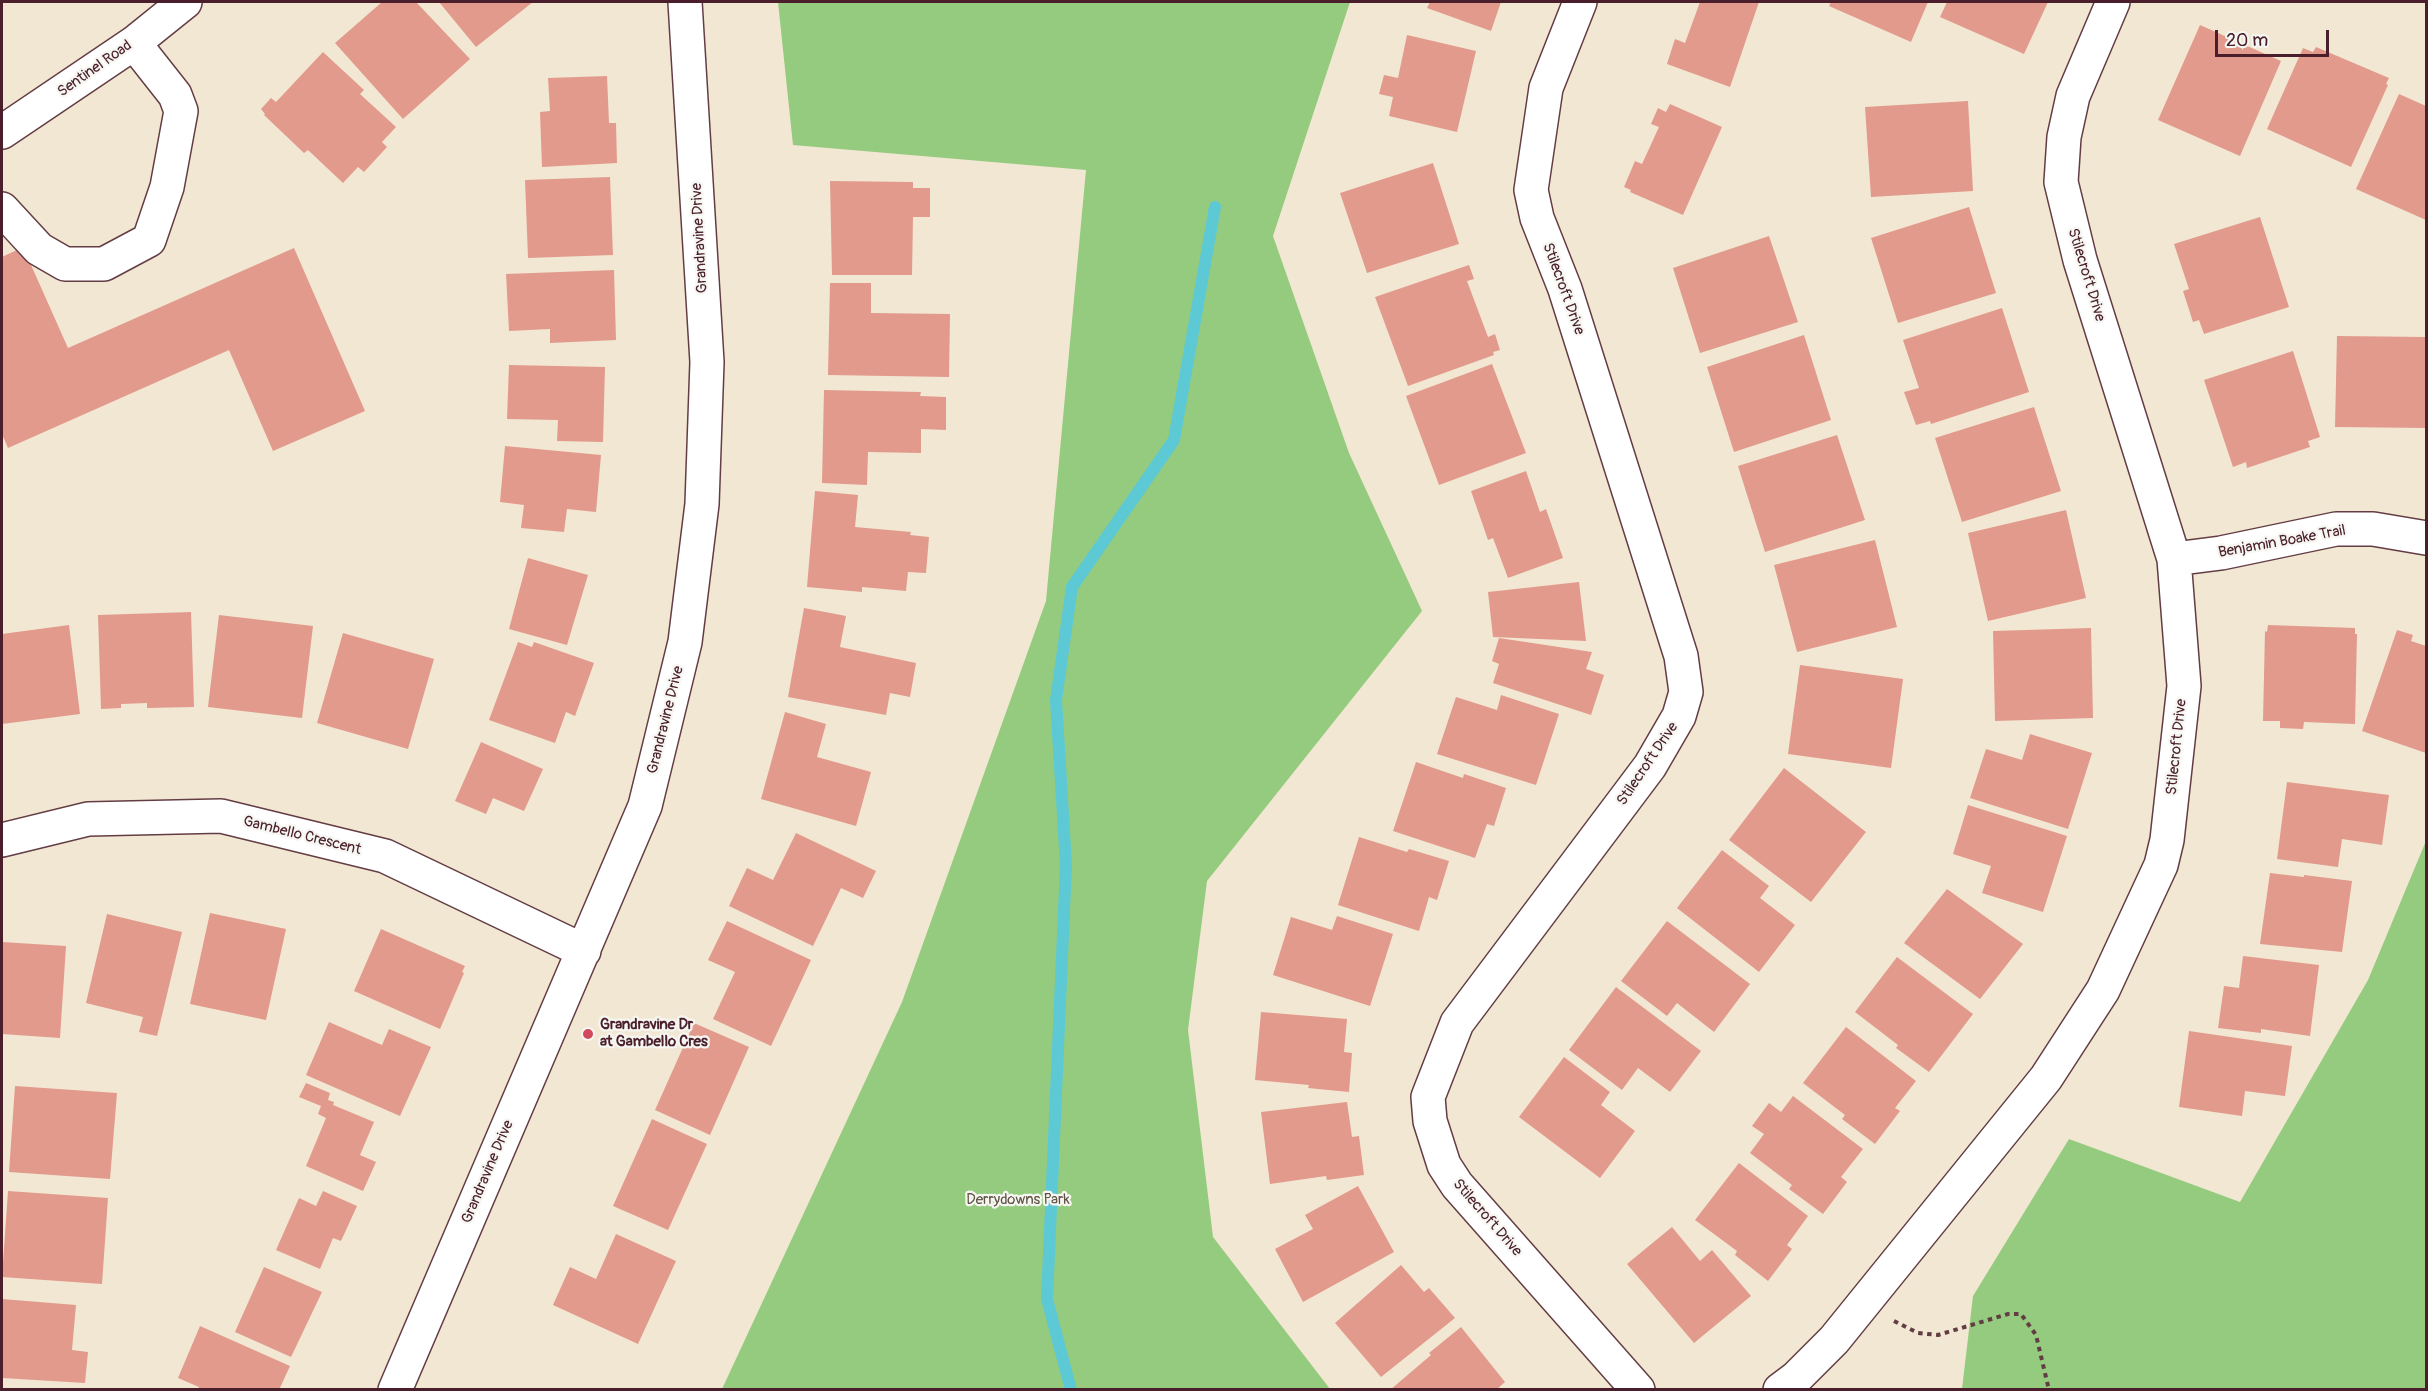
<!DOCTYPE html>
<html>
<head>
<meta charset="utf-8">
<style>
  body { margin:0 }
  #map { position:relative; width:2428px; height:1391px; overflow:hidden; background:#f2e7d2; font-family:Pangolin,sans-serif }
  canvas { display:block }
  .frame { position:absolute; inset:0; border:3px solid #4a1f2b; pointer-events:none }
  .scale { position:absolute; left:2215px; top:30px; width:114px; height:27px; box-sizing:border-box; border:3px solid #4a1f2b; border-top:0; padding-left:8px; font-size:18px; line-height:21px; white-space:nowrap; color:#4a1f2b; -webkit-text-stroke:4px #f6f6f2; paint-order:stroke }
</style>
</head>
<body>
<div id="map">
<canvas width="2428" height="1391"></canvas>
<div class="frame"></div>
<div class="scale">20 m</div>
</div>
<script>
const ctx = document.querySelector('canvas').getContext('2d');
ctx.lineJoin = 'round';
function fillPath(path, color) { ctx.fillStyle = color; ctx.fill(path, 'evenodd'); }
const shape = rows => new Path2D(rows.map(r => 'M' + r).join(''));
function strokePath(path, color, width, dash) { ctx.strokeStyle = color; ctx.lineWidth = width; ctx.lineCap = dash ? 'butt' : 'round'; ctx.setLineDash(dash || []); ctx.stroke(path); }
function label(font, color, halo, rows, align = 'center') {
  ctx.font = font + ' Pangolin,sans-serif'; ctx.lineWidth = 4.5; ctx.setLineDash([]); ctx.textBaseline = 'middle'; ctx.strokeStyle = halo; ctx.fillStyle = color; for (const [text, x, y, turn = 0] of rows) {
    ctx.save(); ctx.translate(x, y); ctx.rotate((+turn || 0) * Math.PI / 180); ctx.textAlign = isNaN(turn) ? turn : align; if (halo) ctx.strokeText(text, 0, 0); ctx.fillText(text, 0, 0); ctx.restore();
  }
}
fillPath(shape([
  [778,2,1350,2,1273,236,1349,453,1422,611,1207,881,1188,1030,1213,1237,1330,1389,722,1389,902,1002,1046,601,1086,170,793,145],
  [2426,841,2426,1389,1962,1389,1973,1296,2069,1139,2240,1202,2368,980]
]), '#94cb7e');
strokePath(shape([
  [1071,1390,1047,1299,1066,865,1056,700,1072,587,1174,440,1215,207]
]), '#5dc9d5', 12);
fillPath(shape([
  [382,2,416,2,470,59,403,119,335,43],
  [439,2,533,2,476,47],
  [1430,2,1501,2,1491,31,1427,8],
  [1700,2,1759,2,1730,87,1667,64,1675,39,1685,43],
  [1831,2,1928,2,1911,42,1829,6],
  [1947,2,2048,2,2024,54,1940,17],
  [2200,25,2281,61,2240,156,2158,120],
  [1407,35,1476,51,1457,132,1389,116,1393,97,1379,94,1384,75,1398,78],
  [2316,47,2389,78,2386,84,2388,85,2351,167,2267,129,2303,48,2313,52],
  [323,52,364,90,360,94,396,127,382,142,387,147,364,172,358,167,343,183,308,150,304,153,264,115,265,114,261,109,271,98,276,102],
  [607,76,609,123,616,123,617,163,542,167,540,112,550,111,548,78],
  [2399,94,2426,106,2426,220,2356,189],
  [1968,101,1973,191,1871,197,1865,107],
  [1670,104,1722,127,1683,215,1630,192,1631,190,1624,187,1635,161,1642,164,1659,127,1651,124,1658,108,1666,112],
  [1433,163,1459,244,1367,273,1340,193],
  [610,177,613,255,528,258,525,180],
  [830,181,913,182,913,188,930,188,930,217,913,217,912,275,832,275],
  [1969,207,1996,293,1898,323,1871,238],
  [2260,217,2289,307,2204,334,2199,320,2193,322,2183,291,2189,289,2174,244],
  [1769,236,1798,322,1700,353,1673,268],
  [23,247,68,348,294,248,365,411,273,451,229,350,8,448,2,434,2,257],
  [1469,265,1474,279,1467,281,1488,337,1495,334,1500,350,1493,352,1494,355,1408,386,1375,297],
  [614,270,616,340,550,343,550,329,509,331,506,274],
  [830,283,871,283,871,313,950,314,949,377,828,375],
  [2002,308,2029,392,1931,424,1930,421,1916,425,1904,392,1919,388,1903,340],
  [1804,335,1831,420,1734,452,1707,367],
  [2337,336,2426,337,2426,428,2335,427],
  [2293,351,2320,437,2308,441,2310,447,2247,468,2246,462,2233,467,2204,380],
  [1492,364,1526,453,1439,485,1406,396],
  [509,365,605,367,603,442,557,441,558,420,507,419],
  [824,390,921,392,920,396,946,397,946,430,921,429,921,453,868,452,867,485,822,483],
  [2034,407,2061,491,1962,522,1935,438],
  [1837,435,1865,520,1765,552,1738,466],
  [505,446,601,455,596,512,567,509,564,532,521,528,524,505,500,502],
  [1526,471,1540,512,1546,509,1563,558,1508,578,1493,538,1488,540,1471,491],
  [815,491,858,495,855,527,911,532,910,535,929,537,926,573,908,572,906,591,862,587,862,592,807,587],
  [2066,510,2086,598,1988,621,1968,533],
  [1875,540,1897,627,1797,652,1774,565],
  [528,558,588,575,567,645,509,629],
  [1579,582,1586,641,1493,637,1488,592],
  [804,608,846,616,840,647,916,663,910,697,890,693,886,715,788,697],
  [191,612,194,707,147,708,147,703,121,704,121,708,101,709,98,615],
  [219,615,313,626,302,718,208,707],
  [69,625,80,714,2,724,2,634],
  [2268,625,2355,628,2355,634,2357,634,2355,724,2304,722,2303,729,2280,728,2280,721,2263,721,2265,631,2267,632],
  [2091,628,2093,718,1995,721,1993,631],
  [2397,630,2413,635,2411,641,2426,646,2426,753,2362,731],
  [343,633,434,659,408,749,317,723],
  [1499,638,1592,652,1586,669,1604,675,1591,715,1493,683,1499,664,1492,661],
  [518,642,532,647,534,642,594,663,575,716,566,712,555,743,489,720],
  [1800,665,1903,679,1891,768,1788,754],
  [1501,695,1559,714,1536,785,1437,754,1456,697,1497,710],
  [785,712,826,724,817,757,871,772,856,826,761,799],
  [2030,734,2092,753,2068,829,1970,798,1986,749,2022,760],
  [481,742,543,769,524,811,493,798,486,814,455,801],
  [1416,762,1463,778,1464,774,1506,788,1494,826,1487,824,1475,858,1393,831],
  [1784,768,1866,832,1811,902,1729,840],
  [2287,782,2389,795,2382,845,2342,839,2338,867,2277,859],
  [1968,805,2067,836,2043,912,1982,893,1991,866,1953,854],
  [796,833,876,871,863,898,841,888,813,946,729,906,747,868,773,880],
  [1359,837,1407,852,1409,849,1449,861,1437,900,1429,897,1419,931,1338,905],
  [1722,850,1769,886,1760,898,1795,925,1759,972,1677,908],
  [2270,873,2304,877,2304,875,2352,881,2342,952,2260,944],
  [1947,889,2023,944,1980,999,1904,943],
  [210,913,286,929,266,1020,190,1004],
  [107,914,182,932,157,1036,139,1032,143,1017,86,1003],
  [1337,916,1393,934,1370,1006,1273,975,1291,917,1332,930],
  [727,921,811,960,771,1046,713,1019,735,972,708,960],
  [1667,921,1750,984,1714,1032,1677,1003,1667,1016,1621,981],
  [381,929,465,966,462,972,464,973,440,1029,354,991],
  [2,942,66,946,60,1038,2,1034],
  [2243,956,2319,965,2310,1036,2261,1029,2261,1033,2218,1028,2224,986,2239,988],
  [1897,957,1973,1014,1929,1072,1896,1048,1898,1045,1855,1012],
  [1616,987,1701,1051,1670,1092,1638,1068,1622,1090,1569,1050],
  [1261,1012,1347,1019,1344,1052,1352,1053,1349,1092,1308,1088,1309,1085,1255,1080],
  [329,1022,382,1045,389,1029,431,1047,400,1116,306,1075],
  [694,1023,749,1047,710,1135,655,1110],
  [1846,1027,1916,1081,1895,1108,1900,1111,1875,1144,1842,1119,1845,1115,1803,1083],
  [2189,1031,2292,1046,2285,1096,2245,1091,2242,1116,2179,1107],
  [1564,1057,1610,1092,1601,1105,1635,1131,1600,1178,1519,1117],
  [306,1083,330,1093,328,1100,334,1102,333,1105,374,1122,360,1155,376,1162,363,1191,306,1166,326,1118,318,1114,321,1106,299,1097],
  [15,1086,117,1093,110,1179,9,1172],
  [1793,1096,1863,1149,1841,1177,1847,1182,1823,1214,1789,1189,1792,1185,1750,1153,1764,1134,1752,1126,1769,1103,1781,1112],
  [1347,1102,1352,1137,1359,1136,1364,1175,1327,1180,1326,1176,1270,1184,1261,1112],
  [652,1119,707,1144,668,1230,613,1206],
  [1739,1163,1808,1216,1787,1245,1792,1249,1768,1281,1735,1255,1737,1251,1695,1220],
  [1358,1186,1394,1252,1303,1302,1275,1249,1313,1229,1305,1215],
  [8,1191,108,1198,102,1284,2,1277],
  [323,1191,357,1206,341,1241,333,1238,320,1269,276,1250,299,1198,316,1206],
  [1672,1227,1700,1261,1712,1250,1751,1296,1694,1343,1627,1264],
  [616,1234,676,1261,638,1344,553,1305,570,1267,596,1279],
  [1401,1265,1424,1292,1429,1288,1455,1318,1381,1377,1335,1323],
  [264,1267,322,1292,291,1357,235,1332],
  [2,1299,76,1305,72,1350,88,1352,85,1383,2,1378],
  [200,1326,290,1366,279,1390,198,1390,199,1387,178,1378],
  [1461,1327,1505,1382,1496,1390,1390,1390,1431,1355,1429,1353]
]), '#e29a8d');
const minor = shape([
  [1580,2,1546,88,1531,190,1537,218,1565,289,1681,656,1686,692,1679,716,1650,766,1457,1023,1428,1097,1430,1121,1444,1165,1457,1185,1638,1390],
  [2,132,134,43,185,2],
  [2,209,39,249,65,264,104,264,149,240,167,187,181,111,175,95,134,43],
  [2174,559,2221,553,2336,529,2373,529,2426,538],
  [2,840,88,819,221,816,385,856,584,951],
  [395,1390,645,806,685,642,702,504,707,362,685,2],
  [1780,1390,1796,1378,1834,1340,2046,1078,2103,990,2161,865,2167,840,2184,686,2174,559,2080,260,2061,182,2064,137,2073,96,2113,2]
]);
strokePath(minor, '#633d44', 36);
strokePath(shape([
  [1894,1321,1918,1333,1938,1335,2008,1314,2021,1314,2036,1335,2049,1390]
]), '#633d44', 4, [4.5, 4.5]);
strokePath(minor, '#fff', 33);
for (const [x, y, r, color] of [
  [588,1034,6,"#d1495b"]
]) { const dot = new Path2D(); dot.arc(x, y, r, 0, 2 * Math.PI); ctx.fillStyle = color; ctx.fill(dot); strokePath(dot, '#f6f6f2', 2); }
label('15px', '#4a1f2b', '#f6f6f2', [
  ["Sentinel Road",95,69,-35],
  ["Grandravine Drive",700,238,-93],
  ["Stilecroft Drive",2086,275,73],
  ["Stilecroft Drive",1563,289,70],
  ["Benjamin Boake Trail",2282,542,-10],
  ["Grandravine Drive",666,720,-76],
  ["Stilecroft Drive",2177,747,-84],
  ["Stilecroft Drive",1648,764,-56],
  ["Gambello Crescent",302,836,14],
  ["Grandravine Drive",488,1172,-67],
  ["Stilecroft Drive",1487,1218,49]
]);
label('bold 15px', '#4a1f2b', '#f6f6f2', [
  ["Grandravine Dr",600,1025],
  ["at Gambello Cres",600,1042]
], 'left');
label('15px', '#605344', '#f6f6f2', [
  ["Derrydowns Park",1018,1200]
]);
</script>
</body>
</html>
